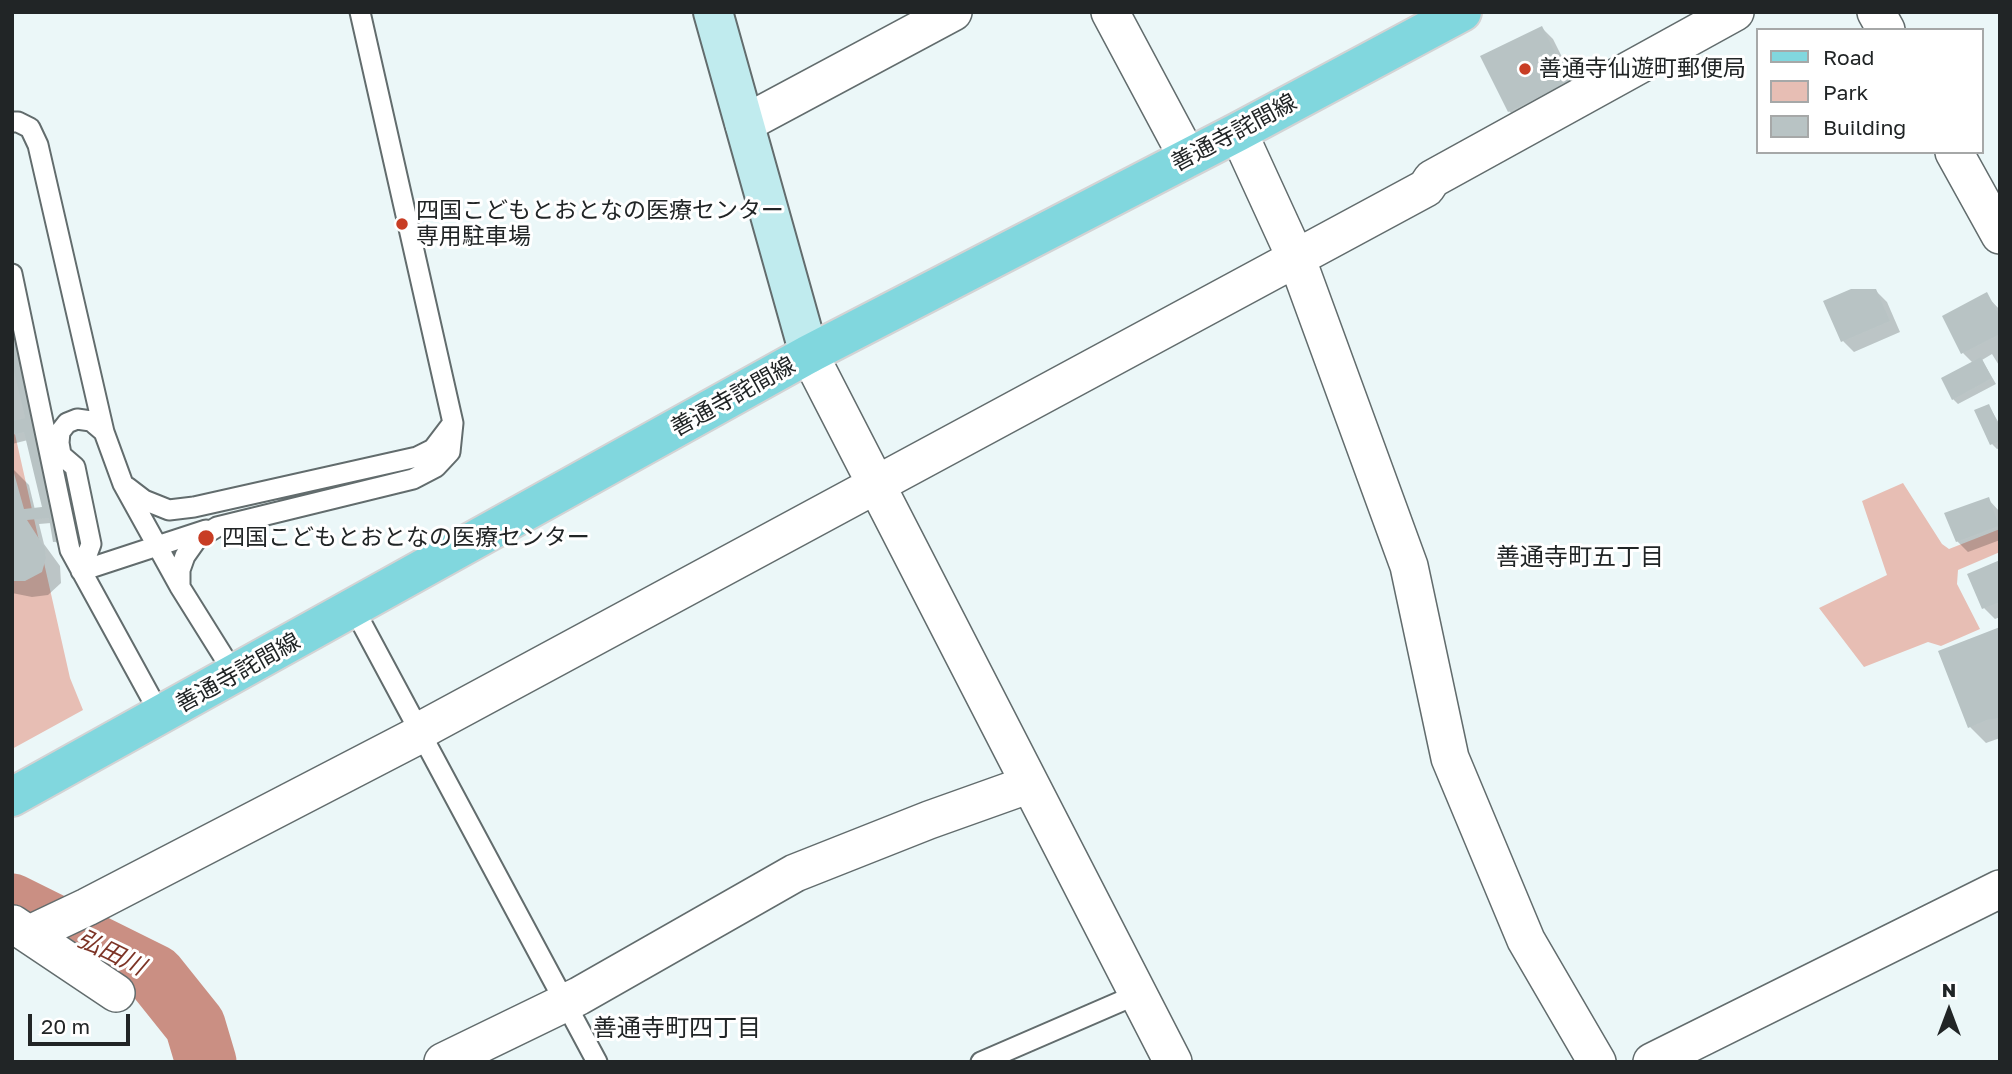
<!DOCTYPE html>
<html>
<head>
<meta charset="utf-8">
<style>
  body { margin:0 }
  #map { position:relative; width:2012px; height:1074px; overflow:hidden; background:#ebf7f8; font-family:"Golos Text",sans-serif }
  canvas { display:block }
  .frame { position:absolute; inset:0; border:14px solid #212526; pointer-events:none }
  .legend { position:absolute; left:1756px; top:28px; width:228px; height:126px; box-sizing:border-box; background:#fff; border:2px solid #a6a8a8; margin:0; padding:9px 12px; list-style:none; font-size:21px; color:#212526 }
  .legend li { display:flex; align-items:center; gap:14px; height:35px }
  .legend b { width:35px; border:2px solid #a6a8a8 }
  .north { position:absolute; left:1914px; top:976px; width:70px; height:70px; -webkit-text-stroke:5px #fff; paint-order:stroke; rotate:0deg; font-size:19px; font-weight:700; line-height:28px; text-align:center; color:#212526 }
  .north::after { content:''; display:block; margin:auto; width:24px; height:32px; background:#212526; clip-path:polygon(50% 0,100% 100%,50% 72%,0 100%) }
  .scale { position:absolute; left:28px; top:1014px; width:102px; height:32px; box-sizing:border-box; border:4px solid #212526; border-top:0; padding-left:9px; font-size:21px; line-height:24px; white-space:nowrap; color:#212526; -webkit-text-stroke:5px #fff; paint-order:stroke }
</style>
</head>
<body>
<div id="map">
<canvas width="2012" height="1074"></canvas>
<div class="frame"></div>
<ul class="legend">
<li><b style="height:9px;background:#81d7de"></b>Road</li>
<li><b style="height:19px;background:#e7beb4"></b>Park</li>
<li><b style="height:19px;background:#b8c3c4"></b>Building</li>
</ul>
<div class="north">N</div>
<div class="scale">20 m</div>
</div>
<script>
const ctx = document.querySelector('canvas').getContext('2d');
ctx.lineJoin = 'round';
function fillPath(path, color) { ctx.fillStyle = color; ctx.fill(path, 'evenodd'); }
const shape = rows => new Path2D(rows.map(r => 'M' + r).join(''));
function strokePath(path, color, width, dash) { ctx.strokeStyle = color; ctx.lineWidth = width; ctx.lineCap = dash ? 'butt' : 'round'; ctx.setLineDash(dash || []); ctx.stroke(path); }
function label(font, color, halo, rows, align = 'center') {
  ctx.font = font + ' "Golos Text","Noto Sans JP",sans-serif'; ctx.lineWidth = 6; ctx.setLineDash([]); ctx.textBaseline = 'middle'; ctx.strokeStyle = halo; ctx.fillStyle = color; for (const [text, x, y, turn = 0] of rows) {
    ctx.save(); ctx.translate(x, y); ctx.rotate((+turn || 0) * Math.PI / 180); ctx.textAlign = isNaN(turn) ? turn : align; if (halo) ctx.strokeText(text, 0, 0); ctx.fillText(text, 0, 0); ctx.restore();
  }
}
fillPath(shape([
  [12,421,70,678,83,710,12,749],
  [1903,483,1942,544,1949,549,2000,529,2000,552,1958,570,1957,584,1980,629,1941,646,1928,642,1864,667,1819,608,1887,575,1862,501]
]), '#e7beb4');
fillPath(shape([
  [1542,28,1553,39,1580,93,1520,122,1509,111,1483,57],
  [12,282,60,546,55,541,51,523,39,524,44,544,60,566,61,583,48,595,32,597,12,593,12,468,29,485,35,510,44,508,28,440,12,444],
  [1875,290,1887,302,1900,332,1854,352,1843,341],
  [1986,295,2000,310,2000,367,1992,354,1982,360,1996,384,1958,404,1953,399,1973,363,1963,353],
  [1989,406,2000,425,2000,448,1997,449,1992,444,1977,411],
  [1988,499,2000,512,2000,540,1968,552,1957,541],
  [2000,562,2000,617,1995,619,1984,608],
  [2000,629,2000,738,1986,743,1970,727]
]), '#0003');
strokePath(shape([
  [12,904,155,975,195,1025,206,1062]
]), '#ca8f83', 61);
fillPath(shape([
  [1542,26,1570,82,1508,112,1480,56],
  [1851,289,1876,289,1890,321,1841,342,1823,301],
  [1987,292,2000,317,2000,334,1961,354,1942,316],
  [12,301,67,541,53,542,49,518,27,520,45,548,46,558,42,572,25,581,12,581,12,466,24,509,42,507,24,432,12,435,12,421,25,418,12,363],
  [1981,357,1992,378,1952,400,1941,378],
  [1989,404,2000,428,2000,441,1990,445,1974,410],
  [1989,497,1999,526,1956,542,1944,513],
  [2000,560,2000,602,1982,609,1967,574],
  [2000,627,2000,718,1987,720,1968,728,1938,651]
]), '#b8c3c4');
const lane = shape([
  [12,122,18,122,30,128,38,145,104,432,123,484,180,587,235,675],
  [12,274,70,550,161,716],
  [61,455,75,467,91,544,81,571],
  [62,460,59,443,60,432,67,423,77,419,91,421,104,432],
  [127,487,144,500,169,510,194,507,417,457,433,449,452,424],
  [81,571,206,530],
  [180,587,180,570,185,556,197,539,217,527,413,479,436,467,450,452,453,423,360,12],
  [354,609,597,1062],
  [981,1062,1138,994]
]);
const street = shape([
  [1110,12,1188,158],
  [1876,12,1886,30],
  [744,124,953,12],
  [1238,132,1299,265,1409,566,1450,758,1526,940,1597,1062],
  [1954,152,2000,235],
  [809,354,1173,1062],
  [13,924,116,993],
  [30,934,87,907,413,738,427,727,1426,188,1432,179,1735,12],
  [443,1062,579,996,795,873,929,820,1030,784],
  [1652,1062,2000,889]
]);
const secondary = shape([
  [713,12,809,354]
]);
const primary = shape([
  [12,797,809,354,1238,132,1462,12]
]);
strokePath(lane, '#626c6d', 23);
strokePath(street, '#626c6d', 40);
strokePath(secondary, '#626c6d', 42);
strokePath(primary, '#d3d3d4', 42);
strokePath(lane, '#fff', 19);
strokePath(street, '#fff', 37);
strokePath(secondary, '#c0ebee', 38);
strokePath(primary, '#81d7de', 38);
for (const [x, y, r, color] of [
  [1525,69,7,"#c83d24"],
  [402,224,7,"#c83d24"],
  [206,538,9,"#c83d24"]
]) { const dot = new Path2D(); dot.arc(x, y, r, 0, 2 * Math.PI); ctx.fillStyle = color; ctx.fill(dot); strokePath(dot, '#fff', 2.5); }
label('23px', '#212526', '#fff', [
  ["善通寺仙遊町郵便局",1539,69],
  ["四国こどもとおとなの医療センター",416,211],
  ["専用駐車場",416,237],
  ["四国こどもとおとなの医療センター",222,538]
], 'left');
label('23px', '#212526', '#fff', [
  ["善通寺詫間線",1234,133,-28],
  ["善通寺詫間線",733,397,-29],
  ["善通寺詫間線",238,673,-29]
]);
label('24px', '#212526', '#fff', [
  ["善通寺町五丁目",1580,557],
  ["善通寺町四丁目",677,1028]
]);
label('italic 24px', '#7d3426', '#fff', [
  ["弘田川",111,953,26]
]);
</script>
</body>
</html>
